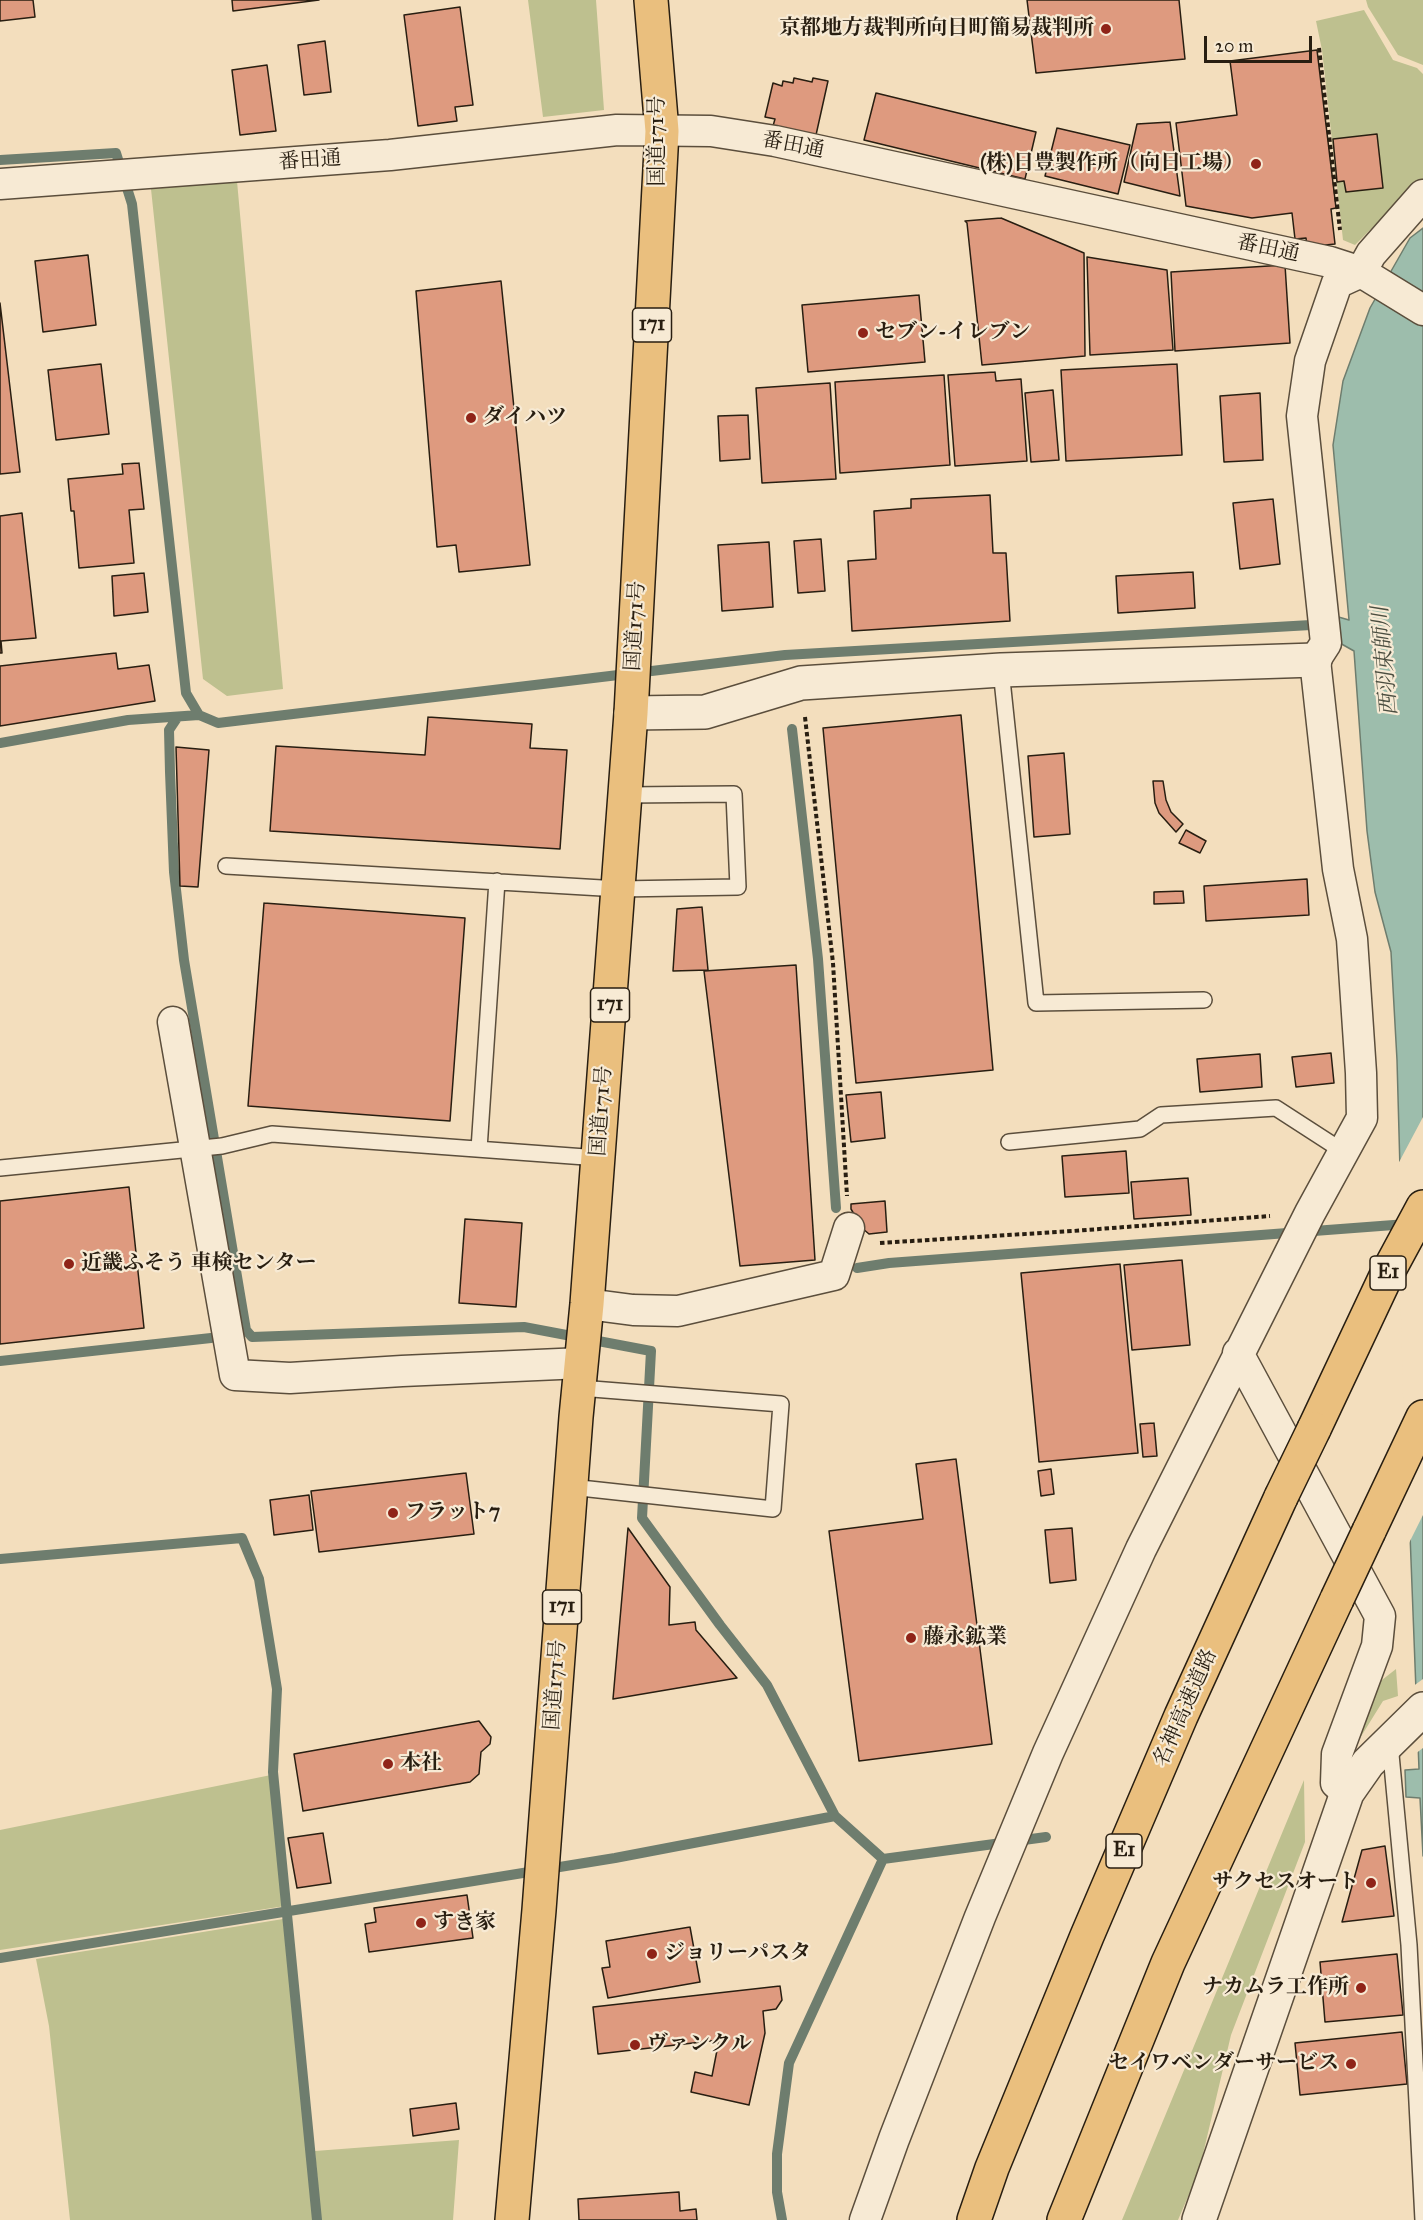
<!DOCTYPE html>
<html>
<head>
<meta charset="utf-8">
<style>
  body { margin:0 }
  #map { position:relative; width:1423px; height:2220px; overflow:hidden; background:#f3debd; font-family:"IM FELL Great Primer",serif }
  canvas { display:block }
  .scale { position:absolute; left:1204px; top:36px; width:108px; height:27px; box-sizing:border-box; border:3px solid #281e11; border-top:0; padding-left:8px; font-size:18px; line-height:21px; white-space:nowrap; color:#281e11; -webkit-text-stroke:4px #f7ead4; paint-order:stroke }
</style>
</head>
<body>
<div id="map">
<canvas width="1423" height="2220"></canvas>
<div class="scale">20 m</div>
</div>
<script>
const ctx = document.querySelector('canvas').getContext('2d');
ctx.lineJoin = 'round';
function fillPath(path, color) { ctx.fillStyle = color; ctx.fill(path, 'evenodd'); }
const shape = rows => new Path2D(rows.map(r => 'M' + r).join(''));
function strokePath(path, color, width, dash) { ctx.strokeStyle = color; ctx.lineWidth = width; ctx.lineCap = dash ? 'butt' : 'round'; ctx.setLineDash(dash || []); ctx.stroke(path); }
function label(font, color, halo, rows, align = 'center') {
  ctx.font = font + ' "IM FELL Great Primer","Noto Serif JP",serif'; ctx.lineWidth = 4.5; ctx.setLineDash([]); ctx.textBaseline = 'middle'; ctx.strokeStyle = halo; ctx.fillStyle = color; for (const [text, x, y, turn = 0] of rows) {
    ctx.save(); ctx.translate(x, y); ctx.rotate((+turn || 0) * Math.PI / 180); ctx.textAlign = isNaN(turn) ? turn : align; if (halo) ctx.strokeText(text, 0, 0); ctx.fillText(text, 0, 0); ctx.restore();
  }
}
fillPath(shape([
  [528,0,596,0,604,110,543,117],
  [1366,0,1423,0,1423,65,1398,55,1368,7],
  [1364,10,1393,60,1417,68,1423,74,1423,182,1399,201,1355,245,1343,240,1322,50,1316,21],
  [237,181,283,689,227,696,203,679,151,189],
  [1396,1669,1398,1696,1383,1701,1352,1751,1373,1687],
  [271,1775,285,1906,0,1950,0,1830],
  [1304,1780,1305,1842,1231,2035,1199,2171,1178,2220,1122,2220],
  [283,1919,313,2220,70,2220,49,2026,36,1959],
  [459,2140,453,2220,321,2220,315,2151]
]), '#bec08f');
const water = shape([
  [1423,228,1423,1856,1420,1798,1406,1797,1405,1770,1419,1769,1410,1534,1397,1060,1391,952,1375,892,1367,831,1354,651,1338,642,1335,616,1349,620,1333,445,1343,381,1370,308,1410,238,1423,228]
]);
fillPath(water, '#9dbdac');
strokePath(water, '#6e7d6e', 1.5);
fillPath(shape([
  [1423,1117,1423,1515,1407,1547,1397,1166],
  [1423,1679,1423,1748,1415,1754,1412,1687]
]), '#f3debd');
strokePath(shape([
  [0,160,116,153,132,204,186,693,199,715,218,723,785,655,1311,625,1322,629],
  [177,718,169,730,170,772,174,872,184,960,246,1330,252,1337,524,1327,651,1351,642,1518,720,1625,767,1685,835,1816,883,1859,1046,1837],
  [792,729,818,959,836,1208],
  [0,743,128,720,199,715],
  [857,1268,889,1263,1407,1224],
  [0,1361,211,1338],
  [0,1559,242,1538,259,1579,277,1689,273,1772,317,2220],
  [0,1958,615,1858,835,1816],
  [782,2220,777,2192,777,2154,789,2063,883,1859]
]), '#6e7d6e', 10);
const building = shape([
  [0,0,33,0,35,17,0,21,0,0],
  [232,0,319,0,233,11,232,0],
  [1027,0,1179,0,1185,59,1036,73,1027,0],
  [460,7,473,105,455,107,457,121,418,126,404,15,460,7],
  [325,41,331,92,304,95,298,45,325,41],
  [1317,50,1336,208,1331,209,1335,244,1307,247,1306,238,1295,239,1292,213,1252,218,1186,206,1176,123,1237,115,1230,61,1317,50],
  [267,65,276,131,240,135,232,70,267,65],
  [794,78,812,82,813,78,828,81,816,135,773,126,775,119,765,117,773,83,782,86,783,81,793,83,794,78],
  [876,93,1036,132,1025,179,864,140,876,93],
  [1170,122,1180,196,1124,182,1137,124,1170,122],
  [1057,128,1130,145,1118,194,1045,176,1057,128],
  [1377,134,1383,188,1346,192,1344,181,1337,182,1333,139,1377,134],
  [1001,218,1084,253,1085,356,982,365,967,223,965,221,1001,218],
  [88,255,96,325,43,332,35,261,88,255],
  [1087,257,1167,270,1173,350,1090,355,1087,257],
  [1285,265,1290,343,1175,351,1171,272,1285,265],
  [501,281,530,565,459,572,456,545,437,547,416,291,501,281],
  [919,295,925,362,808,372,802,305,919,295],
  [0,303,20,472,0,474,0,303],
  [101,364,109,434,56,440,48,370,101,364],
  [1177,364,1182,455,1066,461,1061,370,1177,364],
  [995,372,996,381,1021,379,1027,461,955,466,948,375,995,372],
  [944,375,950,465,840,473,835,382,944,375],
  [830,383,836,479,762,483,756,388,830,383],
  [1053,390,1059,460,1031,462,1025,393,1053,390],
  [1260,393,1263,460,1224,462,1220,396,1260,393],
  [748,415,750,459,720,461,718,416,748,415],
  [139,463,144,509,129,510,134,563,79,568,74,511,71,511,68,479,123,474,122,464,139,463],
  [990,495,993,553,1006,553,1010,621,852,631,848,561,876,559,874,511,911,508,911,499,990,495],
  [1273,499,1280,564,1240,569,1233,503,1273,499],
  [22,513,36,638,1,641,2,653,0,653,0,516,22,513],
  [821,539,825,591,798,593,794,541,821,539],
  [769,542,773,607,722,611,718,545,769,542],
  [1193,572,1195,608,1118,613,1116,576,1193,572],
  [144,573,148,612,114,616,112,576,144,573],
  [116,653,118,669,149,665,155,701,0,726,0,666,116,653],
  [961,715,993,1070,856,1083,823,728,961,715],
  [428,717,532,724,530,748,567,750,560,849,270,831,276,746,425,755,428,717],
  [176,747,209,750,198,887,180,886,176,747],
  [1064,753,1070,834,1034,837,1028,756,1064,753],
  [1153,781,1163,781,1166,800,1171,812,1183,824,1176,832,1159,813,1155,803,1153,781],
  [1186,830,1206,841,1200,853,1179,843,1186,830],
  [1307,879,1309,915,1206,921,1204,886,1307,879],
  [1183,891,1184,903,1154,904,1154,892,1183,891],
  [264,903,465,918,450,1121,248,1106,264,903],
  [702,907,708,970,673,971,677,909,702,907],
  [796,965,815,1260,740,1266,704,971,796,965],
  [1331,1053,1334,1083,1296,1087,1292,1057,1331,1053],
  [1260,1054,1262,1087,1200,1092,1197,1059,1260,1054],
  [881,1092,885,1138,851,1142,846,1095,881,1092],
  [1126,1151,1129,1193,1065,1197,1062,1156,1126,1151],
  [1188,1178,1191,1215,1134,1219,1131,1182,1188,1178],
  [129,1187,144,1328,0,1344,0,1201,129,1187],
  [885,1201,887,1232,869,1234,862,1228,851,1209,851,1204,885,1201],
  [465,1219,522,1223,516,1307,459,1303,465,1219],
  [1182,1260,1190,1345,1132,1350,1124,1265,1182,1260],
  [1120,1264,1138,1453,1039,1462,1021,1273,1120,1264],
  [1154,1423,1157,1456,1143,1457,1140,1424,1154,1423],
  [956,1459,992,1744,859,1761,829,1531,923,1519,916,1464,956,1459],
  [1051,1469,1054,1494,1041,1496,1038,1471,1051,1469],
  [466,1473,474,1534,319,1552,311,1491,466,1473],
  [309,1495,313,1530,274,1535,270,1500,309,1495],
  [628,1528,670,1587,669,1625,695,1622,696,1630,737,1678,613,1699,628,1528],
  [1072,1528,1076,1580,1050,1583,1045,1530,1072,1528],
  [479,1721,491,1737,490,1744,481,1752,479,1774,470,1782,303,1811,294,1754,479,1721],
  [323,1833,331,1883,297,1888,288,1838,323,1833],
  [1385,1846,1394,1916,1342,1922,1362,1850,1385,1846],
  [467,1895,473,1938,369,1952,365,1924,376,1922,374,1908,467,1895],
  [690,1927,700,1982,608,1998,602,1968,610,1967,606,1941,690,1927],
  [1397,1954,1403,2015,1325,2022,1320,1962,1397,1954],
  [780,1986,782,2000,776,2009,763,2011,765,2033,749,2105,691,2092,695,2072,712,2076,719,2040,598,2054,593,2007,780,1986],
  [1402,2032,1407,2084,1300,2095,1295,2043,1402,2032],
  [456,2103,459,2129,413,2136,410,2109,456,2103],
  [679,2192,680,2211,696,2209,697,2220,579,2220,578,2199,679,2192]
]);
fillPath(building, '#de9a7f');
strokePath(building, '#281e11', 1.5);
const service = shape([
  [1001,670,1036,1003,1204,1000],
  [226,866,619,889,738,887,734,794,626,795],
  [1009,1142,1140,1129,1161,1115,1276,1108,1344,1152],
  [479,1149,497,881],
  [0,1168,222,1146,272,1134,599,1158],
  [571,1487,773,1509,781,1404,580,1388],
  [1390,1744,1409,1945,1423,2220]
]);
const minor = shape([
  [0,184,390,155,617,130,711,131,775,141,1330,262,1361,272,1423,310],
  [173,1022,235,1375,290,1378,402,1371,582,1363],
  [587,1304,633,1310,678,1311,834,1275,849,1228],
  [1238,1353,1380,1616,1377,1646,1337,1754,1336,1783,1347,1793],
  [865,2220,894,2139,980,1917,1048,1753,1141,1549,1310,1213,1362,1118,1361,1073,1352,939,1338,869,1315,660,1326,643,1302,416,1310,361,1337,283,1361,272,1371,254,1423,195]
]);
const tertiary = shape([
  [631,713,705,712,801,683,1001,670,1315,660],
  [1199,2220,1347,1793,1368,1763,1423,1709]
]);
const trunk = shape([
  [512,2220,539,1910,576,1417,587,1304,631,713,662,131,651,0]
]);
const motorway = shape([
  [1314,1429,1388,1272,1423,1207],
  [1369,1531,1423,1417],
  [974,2220,992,2168,1087,1936,1181,1716,1281,1497],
  [1064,2220,1168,1963,1337,1599]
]);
strokePath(service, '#5b4e3c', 18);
strokePath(minor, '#5b4e3c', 33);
strokePath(tertiary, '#5b4e3c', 36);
strokePath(trunk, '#281e11', 36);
strokePath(motorway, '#281e11', 36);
strokePath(shape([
  [1319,48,1340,230],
  [805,717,833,963,847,1196],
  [880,1243,1073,1231,1270,1216]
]), '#281e11', 4, [4.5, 3]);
strokePath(service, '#f7ead4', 15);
strokePath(minor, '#f7ead4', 30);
strokePath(tertiary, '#f7ead4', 33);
strokePath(trunk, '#eabf7e', 33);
strokePath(motorway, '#eabf7e', 33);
const motorwayBridge = shape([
  [1281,1497,1314,1429],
  [1337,1599,1369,1531]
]);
strokePath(motorwayBridge, '#281e11', 36, []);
strokePath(motorwayBridge, '#eabf7e', 33);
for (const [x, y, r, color] of [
  [1106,29,6,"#8f2418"],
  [1256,164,6,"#8f2418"],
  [863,333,6,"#8f2418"],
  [471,418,6,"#8f2418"],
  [69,1264,6,"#8f2418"],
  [393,1513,6,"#8f2418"],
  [911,1638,6,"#8f2418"],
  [388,1764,6,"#8f2418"],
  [1371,1883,6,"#8f2418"],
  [421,1923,6,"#8f2418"],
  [652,1954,6,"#8f2418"],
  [1361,1988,6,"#8f2418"],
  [635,2045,6,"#8f2418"],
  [1351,2064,6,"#8f2418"]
]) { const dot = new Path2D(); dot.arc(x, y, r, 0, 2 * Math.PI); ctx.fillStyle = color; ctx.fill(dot); strokePath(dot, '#f7ead4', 2); }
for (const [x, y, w] of [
  [652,325,39],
  [610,1005,39],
  [1388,1273,36],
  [562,1607,39],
  [1124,1851,36]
]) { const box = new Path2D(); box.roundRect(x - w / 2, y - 17, w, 34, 4.5); ctx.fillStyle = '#f7ead4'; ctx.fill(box); strokePath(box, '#281e11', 1.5); }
label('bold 20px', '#281e11', null, [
  ["171",652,325],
  ["171",610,1005],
  ["E1",1388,1273],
  ["171",562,1607],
  ["E1",1124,1851]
]);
label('bold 21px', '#281e11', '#f7ead4', [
  ["京都地方裁判所向日町簡易裁判所",1094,29,"right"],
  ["(株)日豊製作所（向日工場）",1244,164,"right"],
  ["セブン-イレブン",875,333],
  ["ダイハツ",483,418],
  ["近畿ふそう 車検センター",81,1264],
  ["フラット7",405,1513],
  ["藤永鉱業",923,1638],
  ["本社",400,1764],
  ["サクセスオート",1359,1883,"right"],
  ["すき家",433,1923],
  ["ジョリーパスタ",664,1954],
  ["ナカムラ工作所",1349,1988,"right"],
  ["ヴァンクル",647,2045],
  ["セイワベンダーサービス",1339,2064,"right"]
], 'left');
label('21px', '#281e11', '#f7ead4', [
  ["国道171号",658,141,-90],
  ["番田通",793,146,11],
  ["番田通",310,161,-4],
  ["番田通",1268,249,12],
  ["国道171号",636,626,-87],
  ["国道171号",602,1111,-86],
  ["国道171号",556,1685,-86],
  ["名神高速道路",1186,1708,-66]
]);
label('italic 22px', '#4b4e40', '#f7ead4', [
  ["西羽束師川",1386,661,-95]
]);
</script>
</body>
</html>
